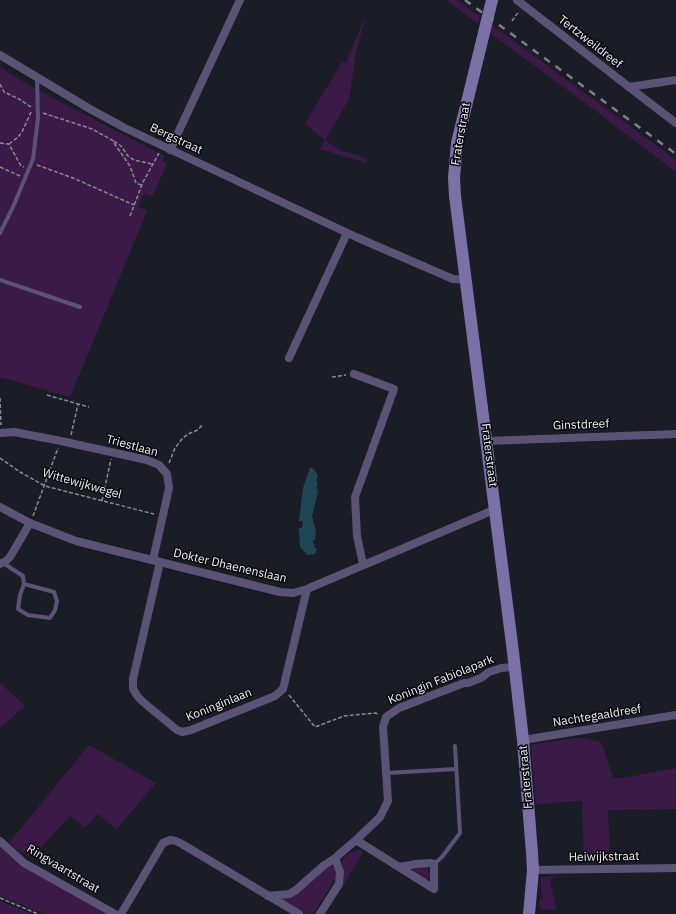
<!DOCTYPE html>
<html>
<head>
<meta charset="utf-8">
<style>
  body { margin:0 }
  canvas { display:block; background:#1a1d26 }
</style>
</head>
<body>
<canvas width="676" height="914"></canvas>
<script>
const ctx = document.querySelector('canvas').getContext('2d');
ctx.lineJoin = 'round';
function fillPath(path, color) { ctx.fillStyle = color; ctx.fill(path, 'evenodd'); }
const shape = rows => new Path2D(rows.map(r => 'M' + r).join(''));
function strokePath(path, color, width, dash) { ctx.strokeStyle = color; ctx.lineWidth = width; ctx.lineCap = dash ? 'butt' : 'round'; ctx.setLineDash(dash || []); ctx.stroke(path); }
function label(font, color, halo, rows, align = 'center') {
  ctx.font = font + ' "IBM Plex Sans",sans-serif'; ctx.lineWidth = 3; ctx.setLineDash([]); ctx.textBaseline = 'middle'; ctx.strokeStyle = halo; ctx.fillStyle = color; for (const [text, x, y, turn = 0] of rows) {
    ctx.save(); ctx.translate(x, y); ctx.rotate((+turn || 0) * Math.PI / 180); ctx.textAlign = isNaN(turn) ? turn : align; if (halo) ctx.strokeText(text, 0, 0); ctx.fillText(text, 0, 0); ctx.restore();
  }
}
fillPath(shape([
  [447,0,457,0,480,17,478,24],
  [366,15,356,53,349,99,325,140,342,152,349,152,366,159,367,163,320,149,325,140,305,124,342,62,346,63],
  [492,25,676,160,676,172,584,102,490,33],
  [0,67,30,86,164,156,162,161,167,163,153,196,144,193,138,207,147,211,70,397,0,377],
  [0,683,25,706,0,728],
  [574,738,585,738,601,742,613,778,623,778,676,768,676,809,608,810,610,861,584,861,582,801,536,804,531,745],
  [89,745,156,783,116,829,98,814,85,827,70,816,32,856,23,853,9,843],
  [0,847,22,865,107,914,44,914,0,896],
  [359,850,362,851,362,854,340,891,339,890,344,881,341,867,342,860,350,853],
  [331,864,335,864,337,880,334,880,315,911,313,913,307,914,280,899],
  [426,867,428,868,429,877,427,880,425,880,413,871,415,868],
  [555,876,550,880,556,909,543,910,539,906,540,899,543,899,543,894,541,894,541,878],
  [0,901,32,914,0,914]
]), '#3c1a48');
fillPath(shape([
  [310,468,312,468,316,472,318,478,316,479,317,482,318,482,316,488,318,489,318,491,312,517,316,531,315,540,313,541,314,544,315,548,317,549,315,554,307,555,300,547,299,528,302,528,303,521,299,521,303,488]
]), '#1f4654');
strokePath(shape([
  [512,21,519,11],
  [0,84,4,92,19,99,31,107],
  [43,113,92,129,112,140,130,166,136,183,141,185],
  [114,141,121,146,128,156,134,160,152,164],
  [0,143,9,144,21,166,24,167],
  [9,144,18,137,22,132,31,112],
  [37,165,73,178,134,205],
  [0,167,20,176],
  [130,216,143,182,159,153],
  [332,377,346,375],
  [47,395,78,404],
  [0,398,1,425],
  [71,435,78,404,89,407],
  [0,458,20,472,45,486,154,514],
  [169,463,175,448,182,439,188,434,198,430,203,424],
  [102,501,111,459],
  [33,516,58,448],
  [289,695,315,727,344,716,375,713,378,714],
  [0,898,38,914]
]), '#888b92', 1.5, [4, 2]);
strokePath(shape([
  [0,233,13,207,33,159,38,118,37,77],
  [0,280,80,307],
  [3,563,23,576,24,584,54,592,57,601,55,610,50,618,28,615,18,609,20,595,24,584],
  [387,773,456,769],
  [434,864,442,857,460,833,455,746]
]), '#5a5375', 4);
strokePath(shape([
  [517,0,629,87,676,80],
  [0,55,90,109,125,128,163,146,356,237,446,276,453,279,466,280],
  [629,87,676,123],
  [170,150,240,0],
  [289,358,347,233],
  [354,374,394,389,355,497,357,536,363,564],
  [0,433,14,432,61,441,147,460,159,465,167,474,169,488,153,560],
  [487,441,676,434],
  [0,507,30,523,76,541,280,592,293,593,307,589,496,509],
  [160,562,133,679,133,689,138,697,143,702,177,730,182,732,191,730,275,696,283,689,307,589],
  [0,564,6,561,10,557,30,523],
  [523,740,676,715],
  [356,840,380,817,388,801,383,727,386,717,399,708,464,683,468,683,481,678,489,672,501,668,515,667],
  [0,841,24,863,115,914],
  [533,870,676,868],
  [268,896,289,894,296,890,323,866,335,858],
  [121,914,163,843,170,840,176,841,182,844,299,914],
  [320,914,339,884,340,872,335,858,356,840,434,889,434,864,430,863,416,864,400,867]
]), '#5a5375', 8);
strokePath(shape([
  [492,0,457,143,454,178,455,196,513,652,523,740,532,853,533,870,529,914]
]), '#7c70a8', 12);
strokePath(shape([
  [465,0,676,154]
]), '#7e8088', 2.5, [7, 7]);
label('12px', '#edeff5', '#07080c', [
  ["Tertzweildreef",590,42,38],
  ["Fraterstraat",461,134,-80],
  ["Bergstraat",176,139,25],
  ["Ginstdreef",581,425,-2],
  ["Triestlaan",132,446,15],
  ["Fraterstraat",489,455,83],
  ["Wittewijkwegel",82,484,16],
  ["Dokter Dhaenenslaan",230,566,13],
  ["Koningin Fabiolapark",441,680,-22],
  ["Koninginlaan",219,705,-22],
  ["Nachtegaaldreef",597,716,-9],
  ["Fraterstraat",526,777,-95],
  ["Heiwijkstraat",604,857,-1],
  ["Ringvaartstraat",63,869,31]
]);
</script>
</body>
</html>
